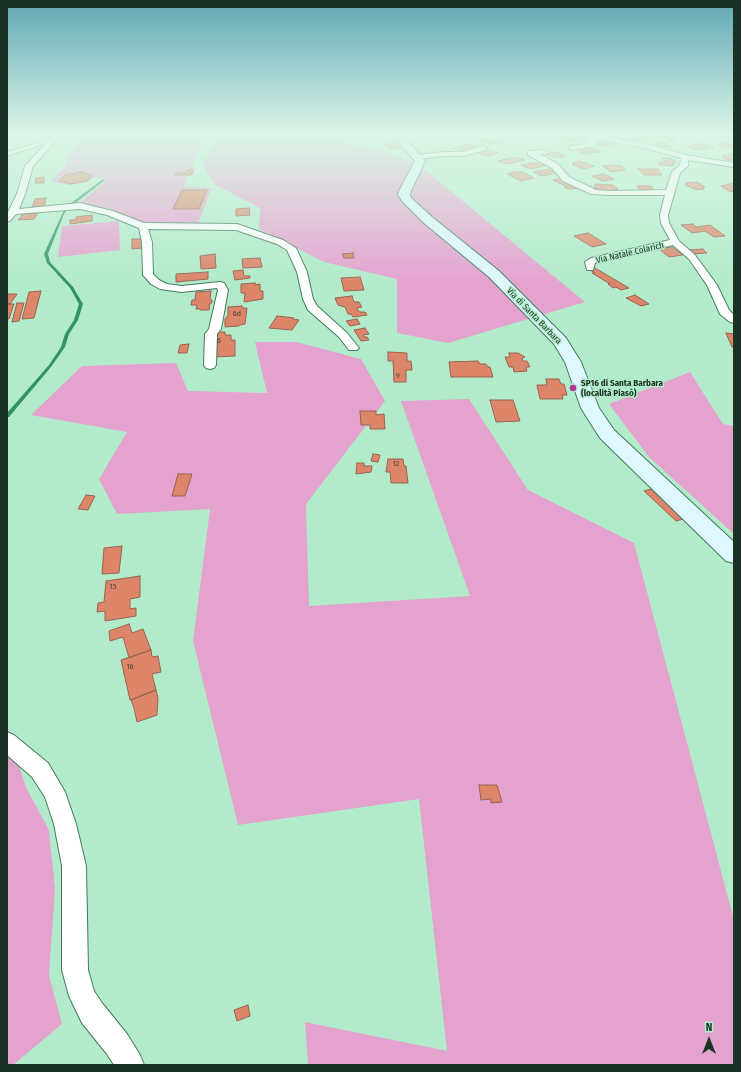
<!DOCTYPE html>
<html>
<head>
<meta charset="utf-8">
<style>
  body { margin:0 }
  #map { position:relative; width:741px; height:1072px; overflow:hidden; background:#b2ebca; font-family:"Fira Sans Condensed",sans-serif }
  canvas { display:block }
  .frame { position:absolute; inset:0; border:8px solid #1a3124; pointer-events:none }
  .north { position:absolute; left:689px; top:1020px; width:40px; height:40px; -webkit-text-stroke:3px #b2ebca; paint-order:stroke; rotate:0deg; font-size:11px; font-weight:700; line-height:16px; text-align:center; color:#1a3124 }
  .north::after { content:''; display:block; margin:auto; width:14px; height:18px; background:#1a3124; clip-path:polygon(50% 0,100% 100%,50% 72%,0 100%) }
</style>
</head>
<body>
<div id="map">
<canvas width="741" height="1072"></canvas>
<div class="frame"></div>
<div class="north">N</div>
</div>
<script>
const ctx = document.querySelector('canvas').getContext('2d');
ctx.lineJoin = 'round';
function fillPath(path, color) { ctx.fillStyle = color; ctx.fill(path, 'evenodd'); }
const shape = rows => new Path2D(rows.map(r => 'M' + r).join(''));
function strokePath(path, color, width, dash) { ctx.strokeStyle = color; ctx.lineWidth = width; ctx.lineCap = dash ? 'butt' : 'round'; ctx.setLineDash(dash || []); ctx.stroke(path); }
function label(font, color, halo, rows, align = 'center') {
  ctx.font = font + ' "Fira Sans Condensed",sans-serif'; ctx.lineWidth = 3; ctx.setLineDash([]); ctx.textBaseline = 'middle'; ctx.strokeStyle = halo; ctx.fillStyle = color; for (const [text, x, y, turn = 0] of rows) {
    ctx.save(); ctx.translate(x, y); ctx.rotate((+turn || 0) * Math.PI / 180); ctx.textAlign = isNaN(turn) ? turn : align; if (halo) ctx.strokeText(text, 0, 0); ctx.fillText(text, 0, 0); ctx.restore();
  }
}
fillPath(shape([
  [87,134,205,134,192,168,196,168,193,176,188,176,184,187,212,188,198,223,146,224,108,208,79,204,103,183,105,177,93,178,88,182,69,185,51,181,65,166,70,153],
  [218,134,347,134,346,143,379,150,419,165,585,302,448,343,397,333,397,279,324,262,259,229,260,208,214,184,203,165],
  [119,221,120,250,58,257,62,226],
  [255,342,296,342,361,359,385,401,306,504,309,606,470,596,401,401,469,399,528,490,634,543,734,920,734,1065,308,1065,305,1022,447,1051,419,799,238,825,193,641,210,509,117,514,99,479,127,432,31,415,82,366,176,363,188,391,267,393],
  [690,372,723,424,734,426,734,534,649,457,609,404],
  [7,730,26,787,49,830,55,889,49,975,62,1024,13,1065,7,1065]
]), '#e4a2cf');
fillPath(shape([
  [103,179,105,180,69,208,64,214,48,254,50,262,73,287,83,304,78,320,69,334,65,347,51,367,9,417,7,417,7,413,49,365,61,347,65,334,74,320,79,304,70,288,47,263,44,254,62,214,67,206,103,179]
]), '#319365');
const building = shape([
  [581,135,585,138,580,139,583,140,580,140,570,142,560,137,581,135],
  [644,135,652,140,638,141,630,138,641,137,638,136,644,135],
  [659,136,670,136,676,140,670,141,659,136],
  [486,138,496,141,503,142,490,144,479,141,486,138],
  [606,142,612,143,614,145,603,146,599,145,597,143,606,142],
  [657,142,663,142,672,147,658,146,655,144,659,144,657,142],
  [726,142,734,146,728,148,718,145,726,142],
  [396,143,401,147,389,149,385,144,396,143],
  [467,144,478,147,464,151,454,148,467,144],
  [697,144,703,144,713,148,698,150,686,146,697,144],
  [592,148,600,152,584,154,576,149,592,148],
  [486,150,498,153,489,156,478,153,486,150],
  [557,152,565,157,553,157,545,154,557,152],
  [734,154,734,160,727,160,722,157,725,156,722,155,734,154],
  [510,158,520,158,525,160,507,164,498,161,510,158],
  [663,158,671,158,672,160,675,160,676,163,673,163,674,166,660,165,658,162,665,163,663,158],
  [578,161,582,162,594,166,585,169,572,165,576,164,572,163,578,161],
  [539,162,547,165,531,169,521,165,539,162],
  [610,165,622,166,625,170,611,172,603,166,610,165],
  [549,169,557,173,542,176,533,172,549,169],
  [638,169,658,169,662,175,644,175,638,169],
  [187,170,193,170,191,175,175,175,176,173,185,173,187,170],
  [81,172,92,175,87,181,71,184,59,181,65,175,81,172],
  [515,172,522,172,534,178,521,181,507,174,515,172],
  [604,174,614,179,603,181,592,176,604,174],
  [44,177,44,183,35,183,36,178,44,177],
  [560,179,578,188,580,188,569,189,564,187,567,187,553,180,560,179],
  [697,182,705,187,701,187,704,189,697,190,685,185,686,183,697,182],
  [734,183,734,192,729,191,721,186,734,183],
  [596,184,612,185,618,189,608,191,594,188,596,184],
  [637,186,651,186,654,190,640,190,637,186],
  [182,190,207,190,199,209,173,209,182,190],
  [46,198,44,207,32,208,35,199,46,198],
  [249,208,250,215,236,216,236,209,249,208],
  [38,213,34,219,18,220,23,214,38,213],
  [92,215,92,221,70,224,70,220,76,220,76,217,92,215],
  [693,224,696,227,710,225,725,236,714,237,705,231,692,233,681,225,693,224],
  [588,233,606,244,592,247,574,236,588,233],
  [132,239,141,239,142,248,132,249,132,239],
  [672,247,683,255,669,257,659,249,672,247],
  [703,249,707,253,691,254,687,250,703,249],
  [353,253,354,258,344,258,342,254,353,253],
  [215,254,216,268,201,269,200,256,215,254],
  [260,258,262,267,243,268,242,259,260,258],
  [595,268,629,288,621,290,616,287,613,288,608,284,610,284,592,273,595,273,590,270,595,268],
  [243,270,244,276,250,276,250,278,235,280,233,271,243,270],
  [208,272,208,279,176,282,176,274,208,272],
  [360,277,364,290,344,291,341,278,360,277],
  [255,283,255,285,260,284,260,291,263,291,263,299,244,302,245,293,241,293,241,284,255,283],
  [41,291,34,318,22,319,29,292,41,291],
  [211,291,210,299,212,300,212,303,210,303,209,310,200,310,200,309,196,309,197,305,191,305,192,300,195,300,196,292,211,291],
  [7,294,17,294,10,304,7,304,7,294],
  [635,295,649,304,641,306,626,298,635,295],
  [352,296,354,302,359,302,362,307,357,308,359,312,365,312,367,315,353,317,351,314,348,314,345,307,338,305,335,298,352,296],
  [17,303,24,303,19,321,12,322,17,303],
  [7,304,14,304,9,319,7,319,7,304],
  [242,306,242,308,247,308,245,324,240,325,239,326,225,327,225,319,228,315,228,307,242,306],
  [277,316,294,318,293,319,299,320,292,330,269,328,277,316],
  [357,319,360,324,350,326,346,321,357,319],
  [365,328,369,334,363,335,364,337,367,337,369,340,361,341,354,330,365,328],
  [214,332,225,332,225,335,231,335,231,340,235,340,235,356,214,357,214,332],
  [726,333,734,334,734,347,732,347,726,333],
  [189,344,187,353,178,353,180,345,189,344],
  [388,352,407,353,407,361,411,361,412,370,406,370,406,382,394,382,393,361,388,361,388,352],
  [509,353,518,353,525,357,522,358,523,361,527,361,530,367,526,367,527,371,514,372,513,367,509,367,505,357,510,357,509,353],
  [478,361,480,364,486,364,488,367,490,367,493,377,451,377,449,362,478,361],
  [546,379,559,379,561,384,564,384,567,395,562,395,563,399,540,399,537,385,547,385,546,379],
  [490,400,513,400,520,421,496,422,490,400],
  [360,411,376,411,376,415,384,414,385,429,370,429,370,425,361,425,360,411],
  [373,454,380,455,378,462,371,461,373,454],
  [388,459,403,459,404,466,406,466,408,483,391,483,390,472,386,472,388,459],
  [357,463,364,463,364,466,372,466,371,472,356,474,357,463],
  [178,474,192,474,185,496,172,496,178,474],
  [651,489,683,519,676,521,644,491,651,489],
  [86,495,95,496,88,510,78,509,86,495],
  [122,546,119,573,102,574,104,548,122,546],
  [140,576,140,597,130,599,130,609,136,608,136,616,105,621,105,611,97,612,98,603,104,602,106,581,140,576],
  [129,624,132,633,143,629,151,650,129,658,123,637,110,641,109,631,129,624],
  [151,650,152,657,158,656,161,672,152,674,156,690,130,700,121,660,151,650],
  [156,690,158,698,157,715,137,722,134,708,131,700,156,690],
  [479,785,497,785,502,802,491,803,491,799,481,800,479,785],
  [248,1005,250,1016,237,1021,234,1010,248,1005]
]);
fillPath(building, '#dc8568');
strokePath(building, '#996352', 1);
const street = shape([
  [55,134,62,134,33,166,25,194,19,209,80,203,113,211,144,223,237,224,283,240,296,248,307,272,313,299,317,306,347,333,359,348,357,350,349,350,339,337,308,310,303,299,297,272,287,250,277,244,236,230,148,229,152,242,153,274,159,280,167,284,182,286,220,282,224,283,228,290,221,329,217,334,216,365,214,368,210,369,206,368,204,365,205,334,209,329,218,290,217,288,182,292,160,289,151,284,143,275,142,242,139,228,107,215,80,209,16,214,10,221,7,222,7,214,17,194,25,166,46,143,7,156,7,152,35,144,47,138,51,138,55,134],
  [588,134,597,134,650,145,686,155,734,163,734,167,688,160,688,166,680,173,668,215,669,223,679,241,695,255,717,285,729,310,734,315,734,323,730,322,720,314,707,285,689,259,673,245,597,262,595,263,593,270,587,270,585,262,591,258,670,240,661,223,660,215,665,195,610,195,591,194,563,181,552,168,528,155,528,151,546,150,546,154,539,154,558,164,569,177,596,190,610,191,666,190,672,172,680,165,681,158,649,149,597,139,592,140,597,145,595,146,570,150,570,146,587,144,583,139,591,136,588,134],
  [483,146,487,148,486,150,463,156,443,156,418,159,414,157,418,155,443,152,463,152,483,146],
  [7,732,14,735,48,763,65,792,76,824,86,866,88,970,94,991,102,1003,127,1034,140,1055,144,1065,114,1065,107,1054,82,1023,69,996,62,970,62,866,54,824,45,797,32,777,7,755,7,732]
]);
const secondary = shape([
  [397,134,407,134,405,136,406,139,425,161,411,191,410,195,411,198,432,217,499,271,566,338,581,362,599,408,614,430,734,542,734,563,726,561,600,438,581,408,565,362,554,344,489,277,424,223,403,202,398,195,399,191,415,161,397,140,395,136,397,134]
]);
strokePath(street, '#437a5c', 2);
strokePath(secondary, '#437a5c', 2);
fillPath(street, '#fff');
fillPath(secondary, '#dff7fe');
const sky = ctx.createLinearGradient(0, 0, 0, 284);
sky.addColorStop(0, '#5fa7b4');
sky.addColorStop(0.47, '#dcf6e7');
sky.addColorStop(1, '#dcf6e700');
ctx.fillStyle = sky;
ctx.fillRect(0, 0, 741, 284);
for (const [x, y, r, color] of [
  [573,388,4,"#ad3890"]
]) { const dot = new Path2D(); dot.arc(x, y, r, 0, 2 * Math.PI); ctx.fillStyle = color; ctx.fill(dot); strokePath(dot, '#b2ebca', 1.5); }
label('8px', '#4a4635', null, [
  ["6d",237,314],
  ["6",219,341],
  ["9",398,376],
  ["12",396,464],
  ["15",113,587],
  ["16",130,667]
]);
label('9px', '#1a3124', '#b2ebca', [
  ["Via Natale Colarich",630,253,-13],
  ["Via di Santa Barbara",534,316,46]
]);
label('bold 9px', '#1a3124', '#b2ebca', [
  ["SP16 di Santa Barbara",581,383],
  ["(località Piasò)",581,393]
], 'left');
</script>
</body>
</html>
